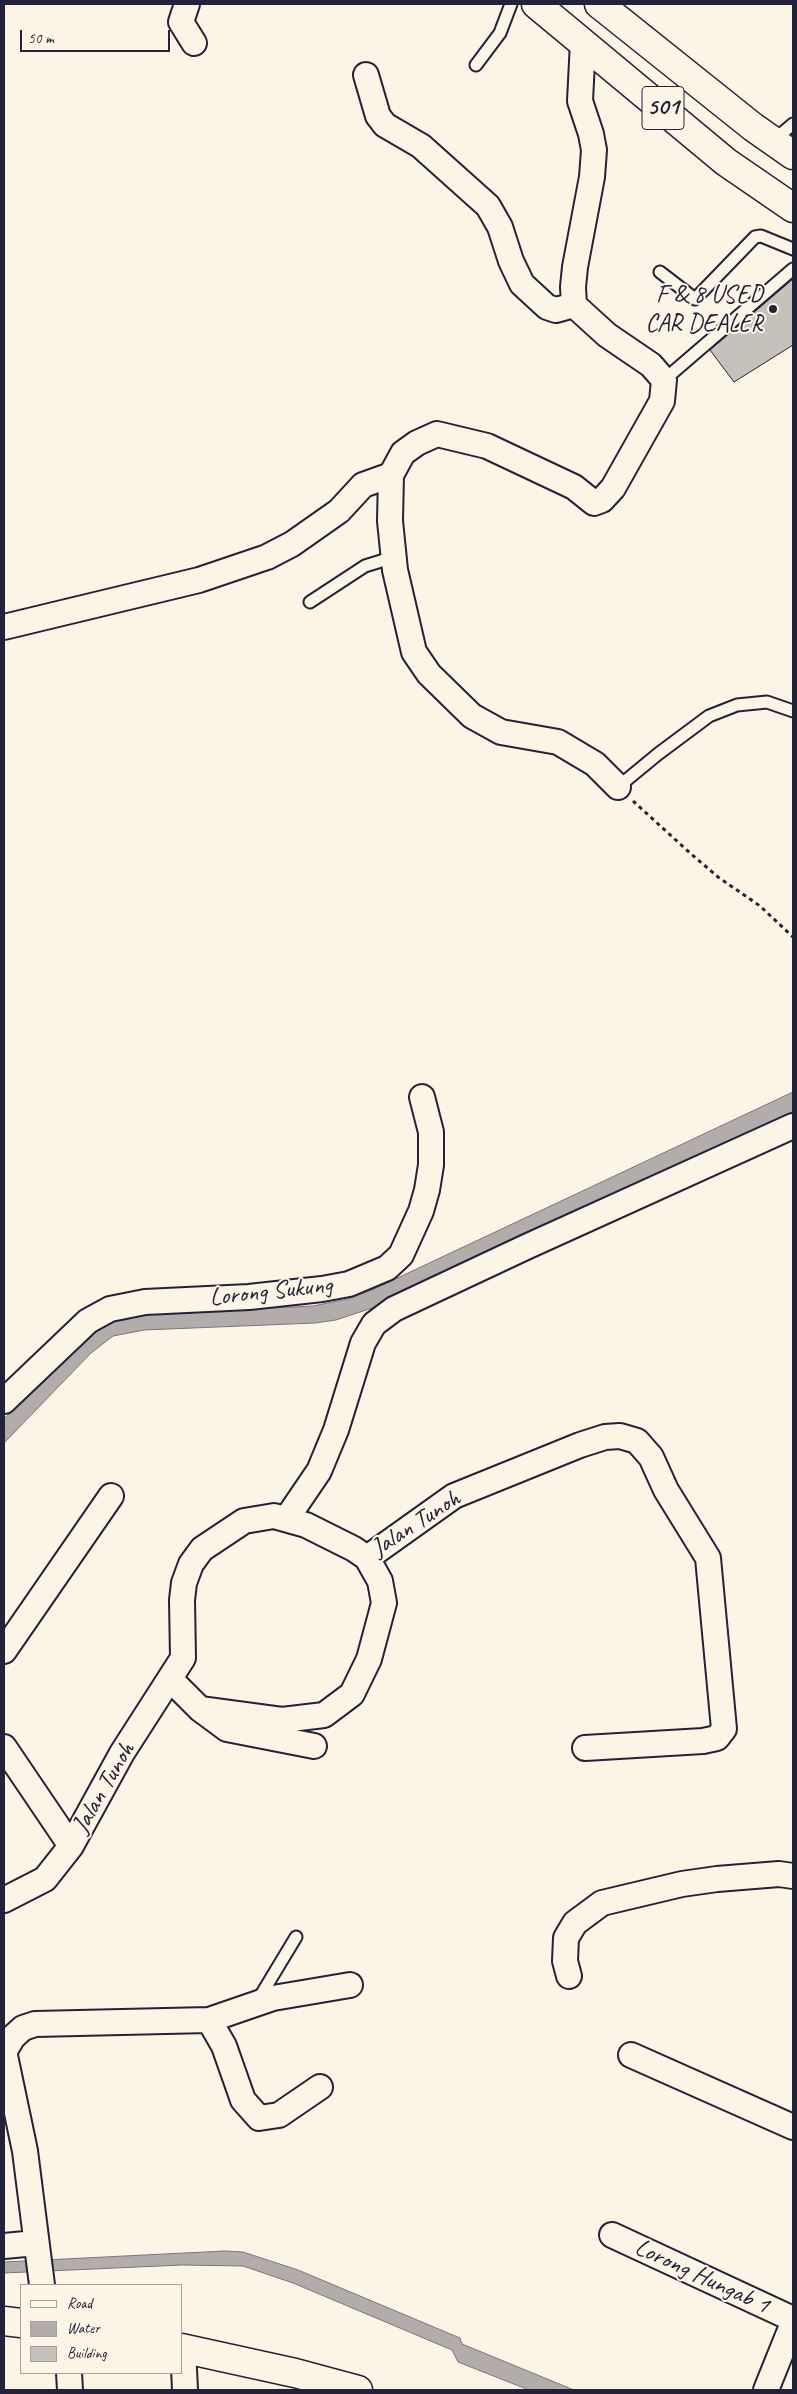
<!DOCTYPE html>
<html>
<head>
<meta charset="utf-8">
<style>
  body { margin:0 }
  #map { position:relative; width:797px; height:2394px; overflow:hidden; background:#fcf5e5; font-family:Caveat,sans-serif }
  canvas { display:block }
  .frame { position:absolute; inset:0; border:5px solid #22223b; pointer-events:none }
  .legend { position:absolute; left:20px; top:2284px; width:162px; height:90px; box-sizing:border-box; background:#fcf5e5; border:1px solid #a5a1a1; margin:0; padding:6px 9px; list-style:none; font-size:15px; color:#22223b }
  .legend li { display:flex; align-items:center; gap:10px; height:25px }
  .legend b { width:25px; border:1px solid #a5a1a1 }
  .scale { position:absolute; left:20px; top:30px; width:150px; height:22px; box-sizing:border-box; border:2px solid #22223b; border-top:0; padding-left:6px; font-size:15px; line-height:18px; white-space:nowrap; color:#22223b; -webkit-text-stroke:4px #fcf5e5; paint-order:stroke }
</style>
</head>
<body>
<div id="map">
<canvas width="797" height="2394"></canvas>
<div class="frame"></div>
<ul class="legend">
<li><b style="height:6px;background:#fcf5e5"></b>Road</li>
<li><b style="height:14px;background:#b2adab"></b>Water</li>
<li><b style="height:14px;background:#c6c1bb"></b>Building</li>
</ul>
<div class="scale">50 m</div>
</div>
<script>
const ctx = document.querySelector('canvas').getContext('2d');
ctx.lineJoin = 'round';
function fillPath(path, color) { ctx.fillStyle = color; ctx.fill(path, 'evenodd'); }
const shape = rows => new Path2D(rows.map(r => 'M' + r).join(''));
function strokePath(path, color, width, dash) { ctx.strokeStyle = color; ctx.lineWidth = width; ctx.lineCap = dash ? 'butt' : 'round'; ctx.setLineDash(dash || []); ctx.stroke(path); }
function label(font, color, halo, rows, align = 'center') {
  ctx.font = font + ' Caveat,sans-serif'; ctx.lineWidth = 4; ctx.setLineDash([]); ctx.textBaseline = 'middle'; ctx.strokeStyle = halo; ctx.fillStyle = color; for (const [text, x, y, turn = 0] of rows) {
    ctx.save(); ctx.translate(x, y); ctx.rotate((+turn || 0) * Math.PI / 180); ctx.textAlign = isNaN(turn) ? turn : align; if (halo) ctx.strokeText(text, 0, 0); ctx.fillText(text, 0, 0); ctx.restore();
  }
}
const water = shape([
  [793,1092,793,1113,381,1305,336,1320,315,1323,144,1330,113,1336,91,1353,4,1443,4,1419,78,1344,107,1321,144,1314,313,1306,348,1299,374,1289,793,1092],
  [225,2251,243,2252,298,2270,460,2338,462,2344,574,2390,529,2390,458,2362,452,2350,293,2283,243,2266,182,2265,4,2273,4,2262,225,2251]
]);
fillPath(water, '#b2adab');
strokePath(water, '#78757e', 1);
const building = shape([
  [793,279,793,345,734,382,710,350,793,279]
]);
fillPath(building, '#c6c1bb');
strokePath(building, '#22223b', 1);
const lane = shape([
  [476,65,500,33,511,4],
  [773,141,793,124],
  [660,272,695,299,755,237,761,236,793,249],
  [664,380,793,269],
  [310,602,365,566,394,557],
  [618,787,658,754,709,716,737,705,767,702,793,711],
  [258,2000,296,1937]
]);
const street = shape([
  [187,4,181,22,194,43],
  [366,75,378,116,385,125,421,146,488,206,500,227,511,261,522,284,547,307,556,310,574,305],
  [391,475,390,521,395,570,414,652,429,674,472,716,501,732,558,742,595,764,618,787],
  [4,627,199,580,267,557,292,544,339,511,363,485,391,475,403,453,417,443,437,434,487,446,574,487,594,503,602,500,613,488,662,401,664,380,651,365,607,335,574,305,573,287,575,267,592,177,594,150,591,134,580,101,583,42],
  [4,1401,88,1321,110,1309,145,1302,249,1297,322,1289,349,1284,387,1268,401,1255,421,1211,427,1190,431,1165,431,1132,422,1097],
  [287,1518,319,1471,336,1430,363,1343,374,1324,394,1309,526,1247,793,1126],
  [4,1651,111,1496],
  [170,1679,200,1709,227,1729,314,1746],
  [200,1709,282,1720,324,1715,352,1694,369,1659,384,1603,380,1581,367,1558],
  [4,1747,71,1846],
  [4,1900,45,1879,71,1846,122,1753,183,1658,182,1600,184,1583,191,1564,202,1549,244,1521,274,1516,306,1525,354,1549,367,1558,454,1496,580,1445,605,1437,620,1436,637,1441,651,1457,666,1490,708,1558,724,1729,717,1738,703,1741,585,1748],
  [569,1976,565,1961,566,1938,575,1923,602,1903,682,1884,717,1879,779,1874,793,1876],
  [209,2020,224,2046,243,2100,259,2118,279,2115,320,2087],
  [4,2051,25,2151,42,2285],
  [4,2052,13,2037,23,2028,35,2024,209,2020,273,1998,350,1985],
  [631,2055,793,2127],
  [612,2235,793,2319],
  [4,2246,36,2243],
  [183,2348,185,2390],
  [69,2373,70,2390],
  [766,2390,793,2323]
]);
const secondary = shape([
  [4,2321,21,2323],
  [181,2348,295,2373,358,2390]
]);
const primary = shape([
  [536,4,726,162,793,208],
  [599,4,753,127,793,155]
]);
strokePath(lane, '#22223b', 15);
strokePath(street, '#22223b', 28);
strokePath(secondary, '#22223b', 31);
strokePath(primary, '#22223b', 31);
strokePath(shape([
  [633,801,690,853,718,877,760,906,793,937]
]), '#22223b', 3, [4, 4]);
strokePath(lane, '#fcf5e5', 11);
strokePath(street, '#fcf5e5', 24);
strokePath(secondary, '#fcf5e5', 28);
strokePath(primary, '#fcf5e5', 28);
for (const [x, y, r, color] of [
  [773,309,5,"#22223b"]
]) { const dot = new Path2D(); dot.arc(x, y, r, 0, 2 * Math.PI); ctx.fillStyle = color; ctx.fill(dot); strokePath(dot, '#fcf5e5', 2); }
for (const [x, y, w] of [
  [663,108,42]
]) { const box = new Path2D(); box.roundRect(x - w / 2, y - 21.5, w, 43, 4); ctx.fillStyle = '#fcf5e5'; ctx.fill(box); strokePath(box, '#22223b', 1); }
label('bold 24px', '#22223b', null, [
  ["501",663,108]
]);
label('25px', '#22223b', '#fcf5e5', [
  ["F & 8 USED",763,295],
  ["CAR DEALER",763,324]
], 'right');
label('25px', '#22223b', '#fcf5e5', [
  ["Lorong Sukung",271,1292,-6],
  ["Jalan Tunoh",416,1524,-33],
  ["Jalan Tunoh",104,1788,-60],
  ["Lorong Hungab 1",702,2277,25]
]);
</script>
</body>
</html>
